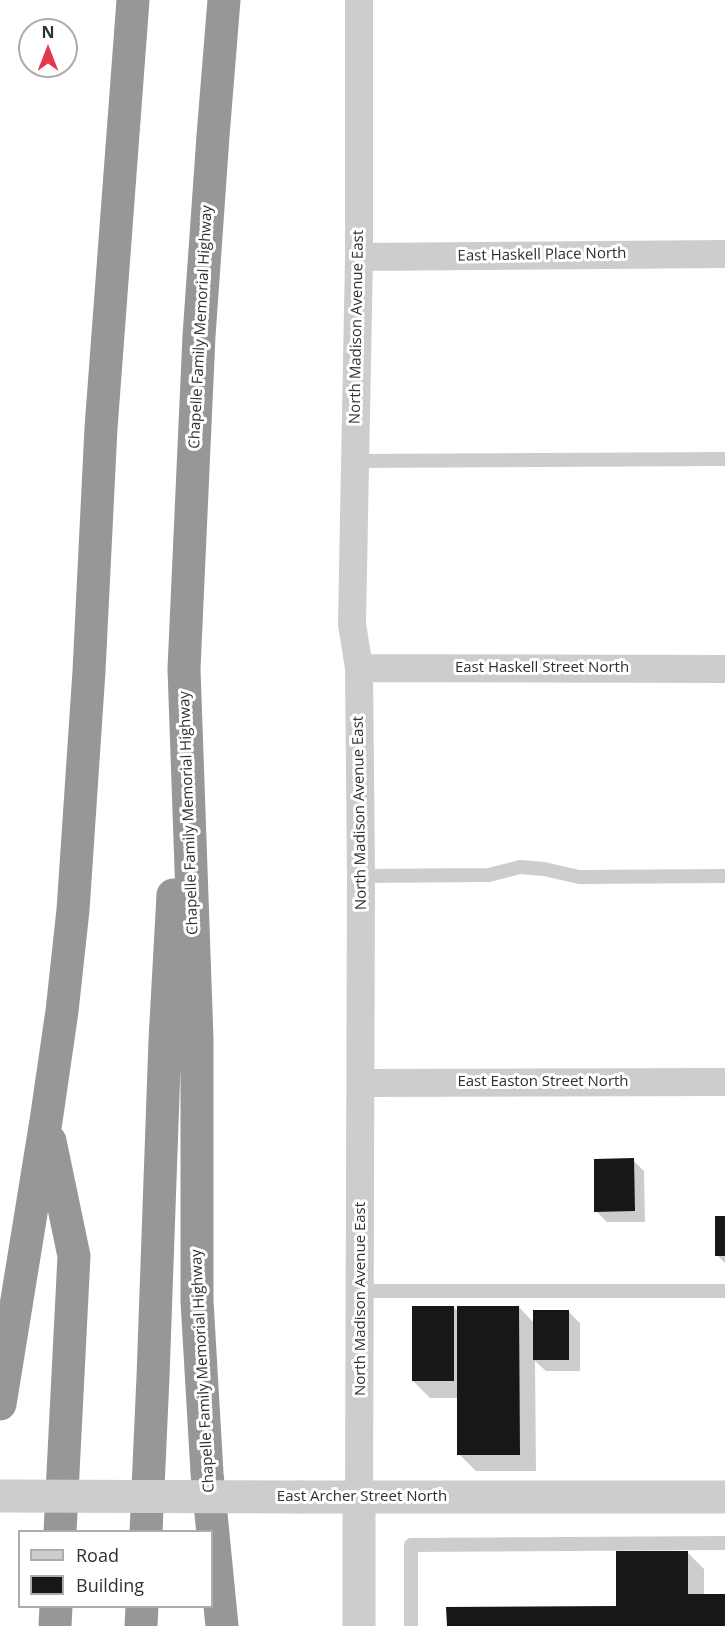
<!DOCTYPE html>
<html>
<head>
<meta charset="utf-8">
<style>
  body { margin:0 }
  #map { position:relative; width:725px; height:1626px; overflow:hidden; background:#fff; font-family:"Open Sans",sans-serif }
  canvas { display:block }
  .legend { position:absolute; left:18px; top:1530px; width:195px; height:78px; box-sizing:border-box; background:#fff; border:2px solid #acacac; margin:0; padding:8px 10px; list-style:none; font-size:18px; color:#303030 }
  .legend li { display:flex; align-items:center; gap:12px; height:30px }
  .legend b { width:30px; border:2px solid #acacac }
  .north { position:absolute; left:18px; top:18px; width:60px; height:60px; box-sizing:border-box; background:#fff; border:2px solid #acacac; border-radius:50%; rotate:0deg; font-size:16px; font-weight:700; line-height:24px; text-align:center; color:#303030 }
  .north::after { content:''; display:block; margin:auto; width:21px; height:27px; background:#e2384b; clip-path:polygon(50% 0,100% 100%,50% 72%,0 100%) }
</style>
</head>
<body>
<div id="map">
<canvas width="725" height="1626"></canvas>
<ul class="legend">
<li><b style="height:8px;background:#cdcdcd"></b>Road</li>
<li><b style="height:16px;background:#171717"></b>Building</li>
</ul>
<div class="north">N</div>
</div>
<script>
const ctx = document.querySelector('canvas').getContext('2d');
ctx.lineJoin = 'round';
function fillPath(path, color) { ctx.fillStyle = color; ctx.fill(path, 'evenodd'); }
const shape = rows => new Path2D(rows.map(r => 'M' + r).join(''));
function strokePath(path, color, width, dash) { ctx.strokeStyle = color; ctx.lineWidth = width; ctx.lineCap = dash ? 'butt' : 'round'; ctx.setLineDash(dash || []); ctx.stroke(path); }
function label(font, color, halo, rows, align = 'center') {
  ctx.font = font + ' "Open Sans",sans-serif'; ctx.lineWidth = 6; ctx.setLineDash([]); ctx.textBaseline = 'middle'; ctx.strokeStyle = halo; ctx.fillStyle = color; for (const [text, x, y, turn = 0] of rows) {
    ctx.save(); ctx.translate(x, y); ctx.rotate((+turn || 0) * Math.PI / 180); ctx.textAlign = isNaN(turn) ? turn : align; if (halo) ctx.strokeText(text, 0, 0); ctx.fillText(text, 0, 0); ctx.restore();
  }
}
fillPath(shape([
  [633,1160,644,1171,645,1222,607,1222,596,1211],
  [725,1218,725,1263,717,1255],
  [453,1307,459,1312,519,1307,534,1323,569,1312,580,1323,580,1371,546,1371,535,1361,536,1471,476,1471,459,1454,459,1398,430,1398,413,1381],
  [687,1552,704,1569,704,1595,725,1595,725,1626,448,1626,617,1608]
]), '#0003');
fillPath(shape([
  [634,1158,635,1211,594,1212,594,1159],
  [715,1216,725,1216,725,1256,715,1256],
  [412,1306,454,1306,454,1381,412,1381],
  [457,1306,519,1306,520,1455,457,1455],
  [533,1310,569,1310,569,1360,533,1360],
  [616,1551,688,1551,688,1594,725,1594,725,1626,447,1626,446,1607,616,1606]
]), '#171717');
strokePath(shape([
  [354,461,725,459],
  [361,876,489,875,520,867,544,869,579,877,725,876],
  [361,1291,725,1291],
  [411,1626,411,1545,725,1543]
]), '#cdcdcd', 14);
strokePath(shape([
  [359,0,359,257,352,624,359,668,361,876,359,1497],
  [359,257,725,254],
  [359,668,725,669],
  [362,1083,725,1082]
]), '#cdcdcd', 28);
strokePath(shape([
  [300,1497,725,1497],
  [359,1626,359,1497]
]), '#cdcdcd', 33);
strokePath(shape([
  [50,1141,74,1256,60,1532],
  [0,1404,46,1121,62,1011,73,910,89,671,101,428,133,0],
  [146,1532,153,1377,165,1040,173,895],
  [55,1626,56,1606],
  [141,1626,142,1606],
  [222,1626,207,1473,197,1301,197,1039,184,669,199,336,213,136,224,0]
]), '#979797', 33);
strokePath(shape([
  [0,1496,300,1497]
]), '#cdcdcd', 33);
label('15px', '#303030', '#fff', [
  ["East Haskell Place North",542,255,-1],
  ["Chapelle Family Memorial Highway",201,327,-87],
  ["North Madison Avenue East",357,327,-89],
  ["East Haskell Street North",542,668],
  ["Chapelle Family Memorial Highway",189,813,-92],
  ["North Madison Avenue East",360,813,-91],
  ["East Easton Street North",543,1082],
  ["North Madison Avenue East",361,1299,-90],
  ["Chapelle Family Memorial Highway",203,1371,-93],
  ["East Archer Street North",362,1497]
]);
</script>
</body>
</html>
